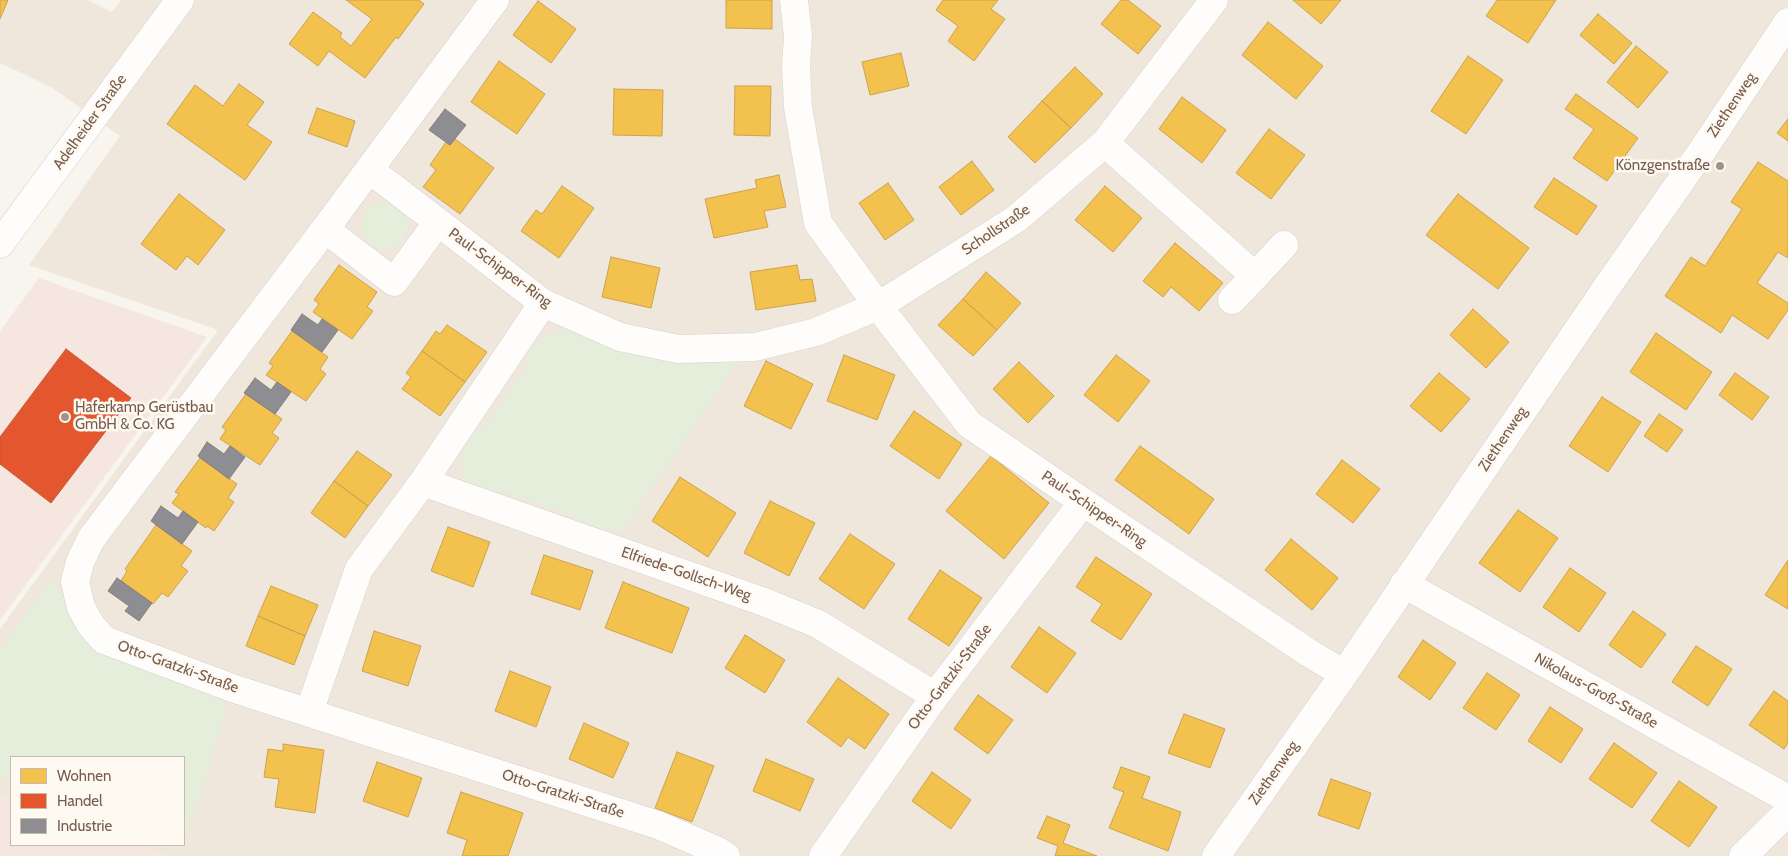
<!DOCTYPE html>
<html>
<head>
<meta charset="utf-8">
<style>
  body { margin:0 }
  #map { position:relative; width:1788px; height:856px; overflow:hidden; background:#f8f4ee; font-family:Cabin,sans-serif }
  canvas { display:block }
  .legend { position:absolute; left:10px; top:756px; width:175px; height:90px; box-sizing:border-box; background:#fef9f1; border:1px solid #c8bab0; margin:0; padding:6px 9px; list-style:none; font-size:15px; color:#765c4e }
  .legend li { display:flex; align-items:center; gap:10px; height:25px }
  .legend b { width:25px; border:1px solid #c8bab0 }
</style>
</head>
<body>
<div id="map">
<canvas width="1788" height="856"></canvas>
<ul class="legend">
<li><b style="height:14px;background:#f2c14e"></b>Wohnen</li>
<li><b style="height:14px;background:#e4572e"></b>Handel</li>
<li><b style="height:14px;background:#8d8d92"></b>Industrie</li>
</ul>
</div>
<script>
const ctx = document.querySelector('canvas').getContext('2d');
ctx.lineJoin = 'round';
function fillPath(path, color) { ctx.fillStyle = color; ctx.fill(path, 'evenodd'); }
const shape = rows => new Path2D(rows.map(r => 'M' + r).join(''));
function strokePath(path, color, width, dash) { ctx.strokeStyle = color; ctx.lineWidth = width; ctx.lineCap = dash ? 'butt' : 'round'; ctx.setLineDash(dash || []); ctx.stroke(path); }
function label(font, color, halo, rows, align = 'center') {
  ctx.font = font + ' Cabin,sans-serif'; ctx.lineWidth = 5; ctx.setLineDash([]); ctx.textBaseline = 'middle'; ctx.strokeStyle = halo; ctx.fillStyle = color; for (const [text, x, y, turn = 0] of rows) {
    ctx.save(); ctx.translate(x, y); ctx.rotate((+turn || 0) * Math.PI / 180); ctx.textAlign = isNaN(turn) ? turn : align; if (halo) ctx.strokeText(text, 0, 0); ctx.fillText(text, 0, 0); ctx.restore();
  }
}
fillPath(shape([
  [0,0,87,0,112,12,121,0,1788,0,1788,856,167,856,136,845,184,845,184,757,11,757,11,800,0,796,0,629,218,330,29,265,120,136,51,87,0,63]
]), '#f0e7dc');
fillPath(shape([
  [39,278,207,337,0,620,0,331],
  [0,796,11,800,11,845,136,845,167,856,0,856]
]), '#f5e7e0');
fillPath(shape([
  '362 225a23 23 0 1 1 46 0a23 23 0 1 1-46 0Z',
  [564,328,583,328,623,342,630,354,671,361,707,363,713,355,744,352,621,532,609,529,593,533,578,528,572,515,499,490,487,496,472,487,462,473,461,451,470,432,483,429,528,367,527,352,548,335],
  [51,580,95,647,226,694,225,711,205,780,184,835,184,757,11,757,11,781,0,777,0,649]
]), '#e5eeda');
const homes = shape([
  [0,0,8,0,0,19,0,0],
  [346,0,419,0,424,4,398,39,396,37,365,78,329,51,318,66,289,44,313,12,342,33,340,37,351,46,372,19,346,0],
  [726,0,772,0,772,29,726,28,726,0],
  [943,0,998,0,991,9,1005,19,974,61,948,41,958,26,936,10,943,0],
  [1121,0,1128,0,1161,26,1138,54,1101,24,1121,0],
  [1293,0,1341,0,1321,24,1293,0],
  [1497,0,1556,0,1528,43,1486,16,1497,0],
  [538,1,576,29,551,63,513,35,538,1],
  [1598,14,1632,43,1614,64,1580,35,1598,14],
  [1268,22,1323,66,1296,99,1242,55,1268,22],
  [1636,46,1668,72,1638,108,1607,82,1636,46],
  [901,53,909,86,870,95,862,62,901,53],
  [1468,56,1503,80,1466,134,1431,111,1468,56],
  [499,61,545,94,517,134,471,102,499,61],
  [1075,67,1103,94,1071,128,1042,101,1075,67],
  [239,84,264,102,247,125,272,142,245,180,167,124,195,85,223,106,239,84],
  [735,86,771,86,770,136,734,135,735,86],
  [614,89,663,90,662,136,613,135,614,89],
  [1576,94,1638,138,1607,181,1573,158,1594,129,1565,109,1576,94],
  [1182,97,1226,130,1202,163,1159,129,1182,97],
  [1042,101,1071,128,1035,163,1008,137,1042,101],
  [317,108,355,121,347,147,308,133,317,108],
  [1788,119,1788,141,1777,133,1788,119],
  [1269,129,1305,155,1271,199,1236,173,1269,129],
  [455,139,494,168,460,214,423,187,436,170,430,165,446,142,450,145,455,139],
  [972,161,994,190,961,215,939,187,972,161],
  [1758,162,1788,181,1788,258,1778,252,1757,283,1788,303,1788,310,1768,339,1732,315,1721,333,1665,296,1691,257,1705,266,1742,209,1731,202,1758,162],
  [779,175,786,207,764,211,768,227,714,238,705,199,757,188,755,180,779,175],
  [1554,178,1597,206,1577,235,1534,207,1554,178],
  [888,183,914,220,885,240,859,203,888,183],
  [562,186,594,208,559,258,521,231,536,210,542,214,562,186],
  [1105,186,1142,218,1113,252,1075,220,1105,186],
  [179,194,225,230,198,265,187,256,176,270,141,244,179,194],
  [1458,194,1529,248,1498,289,1426,235,1458,194],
  [1175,243,1223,283,1199,311,1171,287,1163,297,1143,281,1175,243],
  [611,257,660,268,651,308,602,297,611,257],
  [339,265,377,292,367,307,373,311,352,339,313,312,319,304,314,300,339,265],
  [797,265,800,280,812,279,816,301,756,310,750,272,797,265],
  [986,272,1021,303,997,330,963,299,986,272],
  [963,299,997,330,973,356,938,325,963,299],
  [1473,309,1509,342,1486,368,1450,335,1473,309],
  [447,325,487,352,465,382,422,351,436,331,440,334,447,325],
  [292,331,328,357,320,369,326,374,306,401,266,375,273,366,269,363,292,331],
  [1656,333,1712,372,1686,410,1630,372,1656,333],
  [422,351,465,382,440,416,402,389,411,377,406,373,422,351],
  [844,355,895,375,877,420,827,401,844,355],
  [1116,355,1150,381,1118,422,1084,395,1116,355],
  [766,361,813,384,791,429,744,406,766,361],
  [1019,362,1054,396,1028,423,993,389,1019,362],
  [1439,373,1470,399,1441,432,1410,406,1439,373],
  [1735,373,1769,397,1752,420,1719,395,1735,373],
  [246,394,282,419,272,433,279,438,260,465,220,439,226,430,222,427,246,394],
  [1602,397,1641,422,1608,472,1569,446,1602,397],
  [914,411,962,444,939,479,890,446,914,411],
  [1659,414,1683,430,1667,452,1644,436,1659,414],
  [1140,446,1214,499,1189,534,1115,480,1140,446],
  [357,451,392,475,368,506,334,481,357,451],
  [991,456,1049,503,1004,559,946,511,991,456],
  [200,458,237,484,228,498,234,502,214,531,207,526,206,528,172,503,179,494,175,492,200,458],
  [1342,460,1380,489,1353,523,1316,494,1342,460],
  [680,477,736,513,708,557,652,521,680,477],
  [334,481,368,506,345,538,311,513,334,481],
  [770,501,815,523,789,576,744,553,770,501],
  [1518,510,1558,538,1520,592,1479,563,1518,510],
  [156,525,192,551,181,566,188,571,168,597,162,593,153,604,121,581,127,571,125,569,156,525],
  [448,527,490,542,473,587,431,571,448,527],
  [850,534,895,564,864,609,819,579,850,534],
  [1291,539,1338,578,1312,610,1265,570,1291,539],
  [544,555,593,571,580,610,531,594,544,555],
  [1096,557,1152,594,1121,640,1091,621,1102,604,1076,587,1096,557],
  [1788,560,1788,609,1765,595,1788,560],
  [1570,568,1606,593,1579,632,1543,607,1570,568],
  [940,570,982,598,949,646,908,619,940,570],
  [623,582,689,608,672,653,605,628,623,582],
  [271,586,318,605,305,636,258,616,271,586],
  [1633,611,1666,634,1641,668,1609,645,1633,611],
  [258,616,305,636,294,665,246,646,258,616],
  [1039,627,1076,653,1047,693,1011,667,1039,627],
  [374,631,421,646,408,686,362,671,374,631],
  [745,635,785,660,765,693,725,668,745,635],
  [1423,640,1456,663,1430,700,1398,677,1423,640],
  [1696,646,1732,669,1708,706,1672,682,1696,646],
  [510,671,551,687,536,727,495,711,510,671],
  [1487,673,1520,695,1496,730,1463,708,1487,673],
  [838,678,889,714,865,749,848,737,841,747,807,722,838,678],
  [1774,691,1788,701,1788,743,1784,749,1749,725,1774,691],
  [978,695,1013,720,988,754,954,729,978,695],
  [1550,707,1583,729,1561,763,1528,741,1550,707],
  [1184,714,1225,729,1210,768,1168,753,1184,714],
  [584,723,629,743,613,778,569,759,584,723],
  [1614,743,1657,773,1632,808,1589,779,1614,743],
  [283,744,324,750,315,813,275,807,279,779,264,777,268,749,283,751,283,744],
  [677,752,714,766,692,822,655,808,677,752],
  [766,759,814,779,800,811,753,791,766,759],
  [377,762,422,778,408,817,363,801,377,762],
  [1121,767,1150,777,1142,798,1181,812,1168,851,1109,828,1124,792,1113,788,1121,767],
  [932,772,971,800,951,829,912,801,932,772],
  [1331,779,1371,793,1359,829,1318,815,1331,779],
  [1679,781,1717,807,1689,847,1651,821,1679,781],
  [461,792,523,813,508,856,462,856,467,840,447,833,461,792],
  [1047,816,1070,825,1063,843,1097,856,1055,856,1058,846,1037,838,1047,816]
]);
fillPath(homes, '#f2c14e');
strokePath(homes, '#cda34e', 1);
const shops = shape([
  [66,349,131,398,51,503,0,464,0,437,66,349]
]);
fillPath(shops, '#e4572e');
strokePath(shops, '#c35838', 1);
const industry = shape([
  [445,109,466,125,450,145,429,130,445,109],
  [302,314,318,325,322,319,338,330,322,352,291,330,302,314],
  [255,378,271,390,277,382,291,392,275,414,244,393,255,378],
  [207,442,224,454,230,446,245,457,229,479,198,456,207,442],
  [161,506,178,518,183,511,198,522,182,544,151,521,161,506],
  [117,578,152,603,139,621,125,611,129,606,108,591,117,578]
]);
fillPath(industry, '#8d8d92');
strokePath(industry, '#867e7e', 1);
const minor = shape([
  [794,0,798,36,796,65,798,107,818,223,878,306,969,424,1083,502,1309,653,1344,674],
  [1105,143,1255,276,1232,300],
  [370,170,438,222,394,282,325,229,495,0],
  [438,222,543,303,620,337,678,349,755,347,816,332,878,306,1016,219,1105,143,1214,0],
  [325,229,91,539,80,562,75,582,81,607,90,624,104,640,235,689,658,825,716,850,726,856],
  [1255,276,1284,245],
  [423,482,764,602,818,624,935,696],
  [1404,584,1788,799],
  [309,712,359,569,423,482,543,303],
  [823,856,935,696,1083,502],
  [1216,856,1344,674,1609,284,1704,148,1788,22],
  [1743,856,1788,812]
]);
const secondary = shape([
  [0,244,180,0]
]);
strokePath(minor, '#d7d1cc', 29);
strokePath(secondary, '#d8d1ca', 29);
strokePath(minor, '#fefdfc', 28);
strokePath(secondary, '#fefdfc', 28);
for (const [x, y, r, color] of [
  [1720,166,5,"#a49186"],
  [65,417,5,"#a49186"]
]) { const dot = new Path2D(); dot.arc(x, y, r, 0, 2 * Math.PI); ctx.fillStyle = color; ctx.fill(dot); strokePath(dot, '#fef9f1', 2); }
label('15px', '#765c4e', '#fef9f1', [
  ["Ziethenweg",1732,105,-56],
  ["Adelheider Straße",90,122,-54],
  ["Schollstraße",996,230,-34],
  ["Paul-Schipper-Ring",500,268,36],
  ["Ziethenweg",1503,439,-56],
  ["Paul-Schipper-Ring",1094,509,34],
  ["Elfriede-Gollsch-Weg",686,574,19],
  ["Otto-Gratzki-Straße",178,667,20],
  ["Otto-Gratzki-Straße",950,677,-53],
  ["Nikolaus-Groß-Straße",1596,691,29],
  ["Ziethenweg",1274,773,-55],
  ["Otto-Gratzki-Straße",563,794,18]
]);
label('15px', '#765c4e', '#fef9f1', [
  ["Könzgenstraße",1710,166],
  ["Haferkamp Gerüstbau",75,408,"left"],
  ["GmbH & Co. KG",75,425,"left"]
], 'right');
</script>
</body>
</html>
